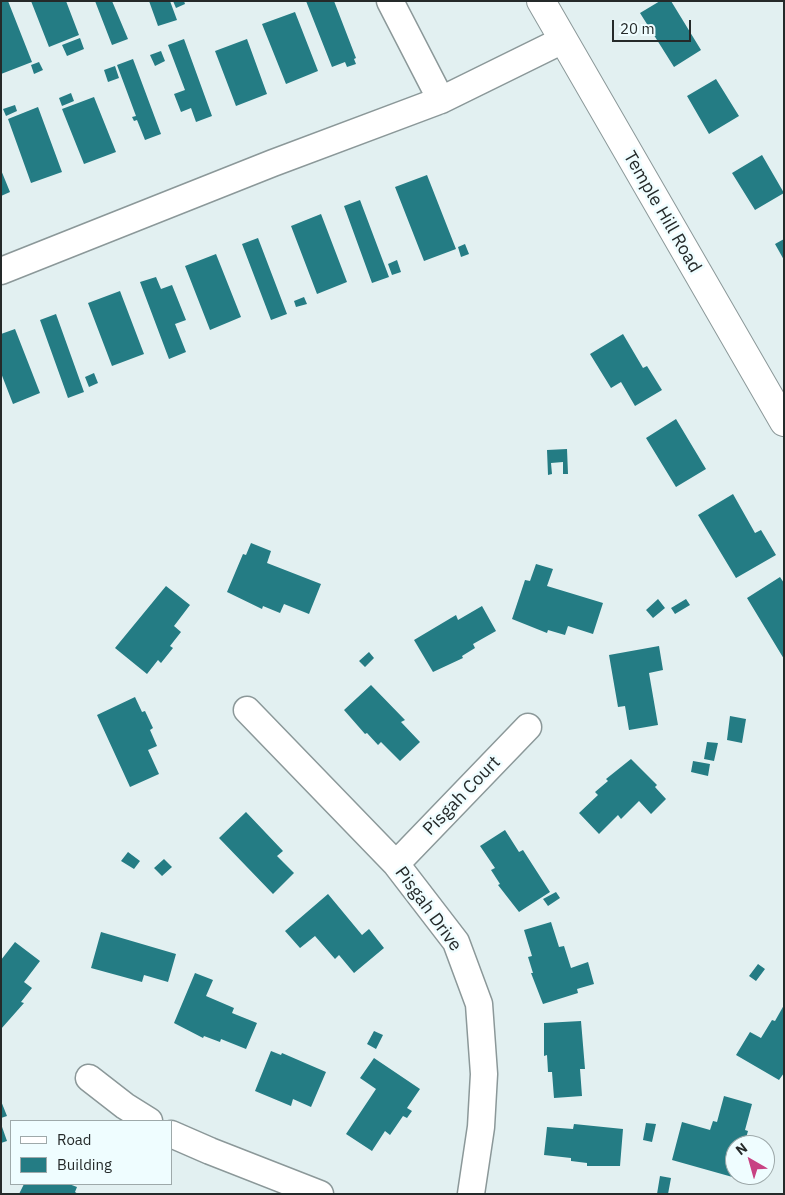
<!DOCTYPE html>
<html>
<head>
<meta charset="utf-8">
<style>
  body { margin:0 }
  #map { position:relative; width:785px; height:1195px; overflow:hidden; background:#e2f0f1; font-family:"IBM Plex Sans",sans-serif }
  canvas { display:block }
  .frame { position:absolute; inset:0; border:2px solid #252a2a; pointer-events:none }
  .legend { position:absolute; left:10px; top:1120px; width:162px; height:65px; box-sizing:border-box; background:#effdff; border:1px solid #9ea9aa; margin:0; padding:6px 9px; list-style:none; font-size:15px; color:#252a2a }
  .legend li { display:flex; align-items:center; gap:10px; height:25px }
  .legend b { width:25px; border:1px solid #9ea9aa }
  .north { position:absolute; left:725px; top:1135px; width:50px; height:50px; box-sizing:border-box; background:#effdff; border:1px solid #9ea9aa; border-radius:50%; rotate:322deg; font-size:14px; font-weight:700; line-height:20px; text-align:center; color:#252a2a }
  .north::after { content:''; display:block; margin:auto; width:18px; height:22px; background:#c84283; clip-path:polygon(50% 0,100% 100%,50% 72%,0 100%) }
  .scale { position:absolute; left:612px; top:20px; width:79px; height:22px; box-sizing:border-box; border:2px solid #252a2a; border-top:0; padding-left:6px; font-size:15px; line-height:18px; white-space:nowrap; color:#252a2a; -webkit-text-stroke:4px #effdff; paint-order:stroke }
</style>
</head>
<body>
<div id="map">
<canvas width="785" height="1195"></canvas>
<div class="frame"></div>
<ul class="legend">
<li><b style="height:6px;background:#fff"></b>Road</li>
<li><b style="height:14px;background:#247c84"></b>Building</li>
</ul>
<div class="north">N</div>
<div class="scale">20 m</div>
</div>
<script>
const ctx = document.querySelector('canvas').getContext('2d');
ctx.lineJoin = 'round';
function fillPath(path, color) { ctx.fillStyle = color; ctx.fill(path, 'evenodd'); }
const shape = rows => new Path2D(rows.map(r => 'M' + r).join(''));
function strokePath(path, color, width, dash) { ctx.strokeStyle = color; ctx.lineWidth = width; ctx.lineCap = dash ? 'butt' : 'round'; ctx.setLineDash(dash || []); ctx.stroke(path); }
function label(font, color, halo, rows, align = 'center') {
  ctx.font = font + ' "IBM Plex Sans",sans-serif'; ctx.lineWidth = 5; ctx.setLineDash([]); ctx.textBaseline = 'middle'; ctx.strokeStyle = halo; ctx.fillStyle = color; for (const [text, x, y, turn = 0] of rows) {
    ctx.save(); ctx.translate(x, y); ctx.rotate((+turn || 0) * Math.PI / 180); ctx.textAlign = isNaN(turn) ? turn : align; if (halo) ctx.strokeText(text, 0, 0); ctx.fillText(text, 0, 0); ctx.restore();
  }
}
fillPath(shape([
  [1,1,8,1,32,62,1,74],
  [31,1,66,1,79,35,49,47],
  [95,1,112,1,128,39,112,45],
  [149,1,170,1,177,20,158,26],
  [173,1,184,1,185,4,176,8],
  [306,1,334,1,356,58,354,59,356,64,347,67,345,62,332,67],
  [660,1,671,1,701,50,674,67,640,13],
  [295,12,318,71,286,84,262,24],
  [80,38,84,49,67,56,62,45],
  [184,39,212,116,196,122,191,108,181,112,174,94,185,90,168,45],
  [247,39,267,94,236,106,215,51],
  [161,51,165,61,155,66,150,55],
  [133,59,161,134,145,140,137,120,134,121,132,117,136,116,117,65],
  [39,62,43,70,34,74,31,65],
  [115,66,119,78,108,82,104,70],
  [716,79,739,116,709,134,687,96],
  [71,93,74,101,62,106,59,98],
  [94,97,116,152,84,164,62,109],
  [15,105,17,111,6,116,3,109],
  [38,107,62,172,31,183,8,119],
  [762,155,784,193,755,210,732,173],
  [1,170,10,192,1,196],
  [427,175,456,249,424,261,395,187],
  [360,200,389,277,372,283,344,206],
  [321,214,347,282,317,294,291,226],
  [258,238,287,314,271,320,242,244],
  [784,239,784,260,775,244],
  [465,244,469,254,461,257,458,247],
  [216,254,241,317,210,330,185,266],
  [397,260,401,272,392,275,388,264],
  [156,277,161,289,172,285,186,320,175,324,186,352,169,359,140,282],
  [120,291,144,354,112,366,88,303],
  [304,297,307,304,296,307,294,301],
  [56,314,84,392,68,398,40,320],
  [15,329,40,393,13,404,1,373,1,334],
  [623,334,643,368,647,366,662,390,635,406,621,382,611,388,590,354],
  [94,373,98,383,89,387,85,377],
  [676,419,706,469,676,487,646,438],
  [567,449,568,474,563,474,563,462,551,463,552,474,548,475,547,450],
  [733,494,755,533,761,530,776,555,736,578,698,515],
  [251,543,271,551,267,563,321,584,309,614,284,604,280,613,263,606,262,609,227,592,243,554,246,555],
  [536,564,553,569,547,586,603,603,593,634,568,626,565,635,548,630,547,633,512,619,525,580,530,581],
  [780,577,784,583,784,659,747,598],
  [166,586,190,605,174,626,181,632,170,646,173,648,161,663,158,660,147,674,115,648],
  [658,599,665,608,653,618,646,610],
  [686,599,690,605,675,614,671,608],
  [482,606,496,631,473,644,475,648,462,656,463,658,433,672,414,640,456,615,458,620],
  [659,646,663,670,649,673,658,725,629,730,625,706,618,707,609,655],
  [369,652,374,658,365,667,359,661],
  [371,685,405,720,401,722,420,742,400,761,381,742,378,745,367,733,365,734,344,710],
  [135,697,142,712,145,711,153,728,150,730,157,746,148,750,159,774,130,787,97,715],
  [730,716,746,719,742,743,727,740],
  [707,742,718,743,714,761,704,759],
  [631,759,657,785,655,787,666,799,651,814,639,801,621,819,618,815,599,834,579,813,598,795,595,792,608,781,606,779],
  [693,761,710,764,708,776,691,772],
  [246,812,283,851,277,856,294,873,273,894,219,838],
  [505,830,519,852,523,850,550,892,519,912,498,885,500,884,491,870,495,868,480,846],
  [128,852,140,861,134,869,121,861],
  [164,859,172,867,162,876,154,868],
  [556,892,560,898,548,906,543,899],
  [328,894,362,935,369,929,384,948,354,973,339,955,335,959,315,936,300,948,285,931],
  [551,922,559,947,564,946,571,968,588,962,594,984,577,989,578,993,543,1004,531,973,533,973,528,957,532,956,524,930],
  [101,932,176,954,168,982,144,975,142,982,91,968],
  [15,942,40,961,24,982,32,988,21,1002,24,1003,1,1029,1,960],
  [758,964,765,969,756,981,749,976],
  [195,973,213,980,206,996,234,1008,232,1013,257,1023,246,1049,221,1039,220,1042,204,1036,203,1038,174,1023],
  [784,1005,784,1073,779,1080,736,1055,750,1032,761,1038,772,1020,775,1021],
  [581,1021,585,1069,580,1069,582,1096,554,1098,552,1072,548,1072,547,1055,544,1056,544,1023],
  [374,1031,383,1035,376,1049,367,1044],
  [271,1051,281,1055,282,1053,326,1072,311,1107,293,1099,291,1106,255,1091],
  [374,1058,420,1089,407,1108,412,1111,407,1118,403,1116,390,1135,385,1131,372,1151,346,1134,376,1089,360,1078],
  [724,1096,752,1104,745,1130,748,1131,744,1145,735,1145,736,1178,672,1160,682,1122,710,1130,713,1121,717,1122],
  [1,1101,7,1116,1,1118],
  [646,1123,656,1124,652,1142,643,1140],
  [1,1124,7,1141,1,1143],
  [574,1124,623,1129,620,1166,587,1166,587,1163,571,1161,571,1158,544,1155,547,1127,573,1129],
  [660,1176,671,1178,668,1194,657,1194],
  [24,1184,69,1184,77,1187,75,1192,78,1194,19,1194]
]), '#247c84');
const street = shape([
  [390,1,441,100],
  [1,271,273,163,441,100,563,40],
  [247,710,396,864,456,942,479,1004,484,1074,481,1127,471,1194],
  [396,864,528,727],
  [89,1078,125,1106,149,1121],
  [171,1134,210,1151,320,1194]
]);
const secondary = shape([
  [541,1,784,422]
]);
strokePath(street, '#8b9899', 29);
strokePath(secondary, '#8b9899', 30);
strokePath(street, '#fff', 26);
strokePath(secondary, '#fff', 28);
label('18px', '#252a2a', '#effdff', [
  ["Temple Hill Road",662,212,60],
  ["Pisgah Court",462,796,-46],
  ["Pisgah Drive",428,909,54]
]);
</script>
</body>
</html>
